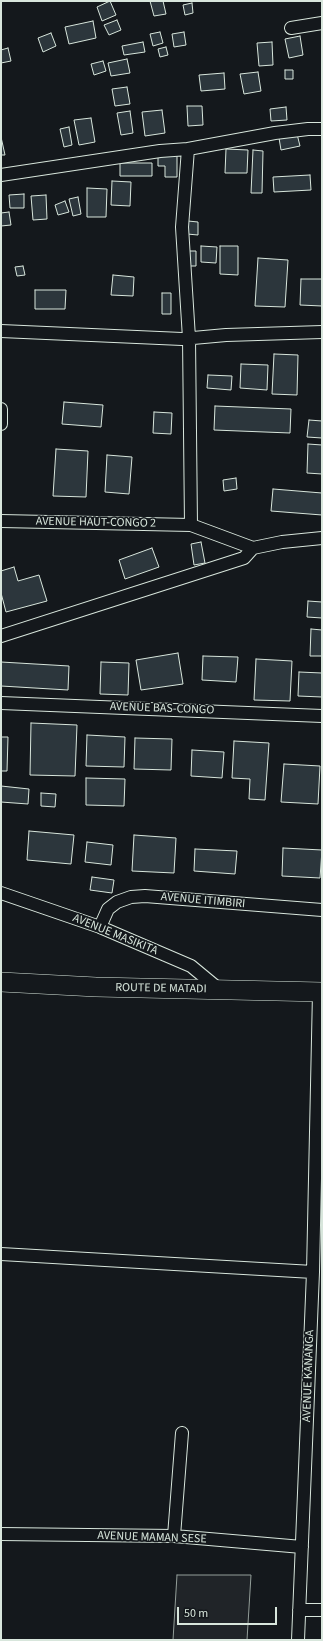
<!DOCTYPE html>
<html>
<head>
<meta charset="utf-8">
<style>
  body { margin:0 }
  #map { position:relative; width:323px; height:1641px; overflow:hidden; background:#14181c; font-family:"Source Sans 3",sans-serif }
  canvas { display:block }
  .frame { position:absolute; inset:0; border:2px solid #d8e6dc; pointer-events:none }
  .scale { position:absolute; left:177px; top:1607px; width:100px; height:18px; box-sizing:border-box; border:2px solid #d8e6dc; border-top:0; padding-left:5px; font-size:12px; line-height:14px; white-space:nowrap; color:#d8e6dc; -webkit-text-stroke:3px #14181c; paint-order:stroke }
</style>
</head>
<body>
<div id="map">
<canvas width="323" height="1641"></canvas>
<div class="frame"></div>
<div class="scale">50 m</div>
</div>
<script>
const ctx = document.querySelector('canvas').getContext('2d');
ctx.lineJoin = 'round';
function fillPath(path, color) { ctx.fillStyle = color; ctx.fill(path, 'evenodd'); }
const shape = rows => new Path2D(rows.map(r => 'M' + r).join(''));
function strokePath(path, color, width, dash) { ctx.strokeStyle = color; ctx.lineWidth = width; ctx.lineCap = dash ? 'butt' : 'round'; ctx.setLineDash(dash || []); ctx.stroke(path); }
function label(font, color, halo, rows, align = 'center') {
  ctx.font = font + ' "Source Sans 3",sans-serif'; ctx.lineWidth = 3; ctx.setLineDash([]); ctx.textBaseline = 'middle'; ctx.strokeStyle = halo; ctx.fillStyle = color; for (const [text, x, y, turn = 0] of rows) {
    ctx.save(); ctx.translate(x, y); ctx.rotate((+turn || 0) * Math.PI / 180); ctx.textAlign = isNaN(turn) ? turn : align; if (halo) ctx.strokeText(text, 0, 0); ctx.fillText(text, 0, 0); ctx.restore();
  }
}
const green = shape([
  [177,1575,251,1575,247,1640,173,1640,177,1575]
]);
fillPath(green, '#202428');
strokePath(green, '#939e99', 1);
const building = shape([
  [110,1,116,15,102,21,97,7,110,1],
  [150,1,163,1,166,14,154,16,150,1],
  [192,3,193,13,185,15,183,5,192,3],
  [117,20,121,30,109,35,104,25,117,20],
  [93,21,96,38,69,44,65,27,93,21],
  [160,32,163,43,153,46,150,34,160,32],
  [184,32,186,45,174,47,172,34,184,32],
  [51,33,56,46,43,52,38,38,51,33],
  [300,36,303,55,289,58,285,39,300,36],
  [143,42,145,52,124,55,122,46,143,42],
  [272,42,273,65,259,66,257,43,272,42],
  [166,47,168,55,160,57,158,49,166,47],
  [8,48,11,61,1,63,1,50,8,48],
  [127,59,130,73,111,76,108,63,127,59],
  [103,61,106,71,94,75,91,64,103,61],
  [285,70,293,70,293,79,285,79,285,70],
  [258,72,261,91,244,94,240,74,258,72],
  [224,73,225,89,201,91,199,75,224,73],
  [127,87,130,104,115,106,112,89,127,87],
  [187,106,202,106,203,125,188,126,187,106],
  [286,107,287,120,271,121,270,109,286,107],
  [162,110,165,133,145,136,142,112,162,110],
  [130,111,133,133,121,135,117,113,130,111],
  [91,118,95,142,79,145,74,120,91,118],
  [69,127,72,145,64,147,60,129,69,127],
  [297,134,300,146,281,150,279,138,297,134],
  [1,137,5,155,1,155,1,137],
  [226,149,248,150,247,173,225,173,226,149],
  [253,150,263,151,262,193,251,193,253,150],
  [158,154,177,154,177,177,165,177,165,166,158,166,158,154],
  [120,163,152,163,152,176,120,176,120,163],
  [310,175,311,190,274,192,273,177,310,175],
  [112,181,131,182,130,206,111,205,112,181],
  [87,188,107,189,106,217,87,217,87,188],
  [24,194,24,208,10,208,9,195,24,194],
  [46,195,47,219,33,220,31,196,46,195],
  [78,197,81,214,73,216,69,199,78,197],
  [65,201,69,212,58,215,55,205,65,201],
  [9,212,11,225,1,226,1,213,9,212],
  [188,221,198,222,198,235,187,234,188,221],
  [201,246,217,247,216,263,201,262,201,246],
  [220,246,238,246,238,275,220,274,220,246],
  [187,251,196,251,196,266,186,266,187,251],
  [258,258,288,260,285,307,255,306,258,258],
  [23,266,25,275,17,276,15,267,23,266],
  [113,275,134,277,133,296,111,295,113,275],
  [301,279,322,279,322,306,300,305,301,279],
  [35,290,66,290,65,309,35,309,35,290],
  [162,293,171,293,171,314,162,314,162,293],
  [274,354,298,355,297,395,272,394,274,354],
  [241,364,268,365,267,390,240,388,241,364],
  [208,375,232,376,231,390,207,388,208,375],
  [64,402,103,405,101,427,62,424,64,402],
  [215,406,291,409,290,433,214,430,215,406],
  [154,412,172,413,171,434,153,433,154,412],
  [309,420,322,421,322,438,307,437,309,420],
  [308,444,322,445,322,474,307,473,308,444],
  [56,449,88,451,86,497,53,496,56,449],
  [107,455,132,457,129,494,105,492,107,455],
  [236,478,237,489,224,491,223,480,236,478],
  [273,489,322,493,322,515,271,511,273,489],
  [201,542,205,563,194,565,191,544,201,542],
  [152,548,159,567,125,579,119,560,152,548],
  [14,567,18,581,39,575,47,601,6,612,1,593,1,571,14,567],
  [308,601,322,602,322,618,307,617,308,601],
  [311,629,322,630,322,656,310,656,311,629],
  [178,653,183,684,141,690,136,660,178,653],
  [203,656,238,657,236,682,202,680,203,656],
  [256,659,292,661,290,701,254,700,256,659],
  [1,662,69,666,68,690,1,686,1,662],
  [101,662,129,663,128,695,100,694,101,662],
  [299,672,322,673,322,697,298,696,299,672],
  [31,723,77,725,75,776,30,775,31,723],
  [87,735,125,737,124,767,86,766,87,735],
  [1,737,8,737,7,771,1,771,1,737],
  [135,738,172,739,171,770,134,769,135,738],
  [234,741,269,743,265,800,249,799,250,779,232,778,234,741],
  [192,750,224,752,222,778,191,776,192,750],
  [284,764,320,766,318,804,281,802,284,764],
  [86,778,125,779,124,806,86,805,86,778],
  [1,786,29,789,28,804,1,802,1,786],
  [41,793,56,794,55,807,41,806,41,793],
  [29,831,74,835,71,864,27,860,29,831],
  [134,835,176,838,174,873,132,871,134,835],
  [87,842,113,845,111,865,85,862,87,842],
  [283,848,322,850,320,878,282,876,283,848],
  [195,849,237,851,235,874,194,871,195,849],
  [92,877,114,880,112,893,90,890,92,877]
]);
fillPath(building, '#2c363c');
strokePath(building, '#d8e6dc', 1);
const street = shape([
  [291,28,322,23],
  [322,129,308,129,275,133,188,149,182,227,189,338,191,525,253,548,282,542,322,538],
  [1,175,160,151,188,149],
  [1,331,182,339,226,335,322,332],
  [1,409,1,424],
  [1,521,191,525],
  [1,636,244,558,253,548],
  [1,703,322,716],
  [1,893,100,927,191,966,220,990],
  [100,927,108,909,117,902,131,897,145,896,322,910],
  [1,1254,313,1272],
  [1,1534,174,1536,302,1547],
  [174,1536,182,1433],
  [299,1610,322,1610],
  [298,1640,313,1272,319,992]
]);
const primary = shape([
  [1,982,96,987,322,992]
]);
strokePath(street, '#d8e6dc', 14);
strokePath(primary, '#d8e6dc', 20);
strokePath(street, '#14181c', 12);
strokePath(primary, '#14181c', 19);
label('12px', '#d8e6dc', '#14181c', [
  ["AVENUE HAUT-CONGO 2",96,523,1],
  ["AVENUE BAS-CONGO",162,709,2],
  ["AVENUE ITIMBIRI",203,901,5],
  ["AVENUE MASIKITA",115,935,22],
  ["ROUTE DE MATADI",161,989,1],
  ["AVENUE KANANGA",309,1376,-88],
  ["AVENUE MAMAN SESE",152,1538,2]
]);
</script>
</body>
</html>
